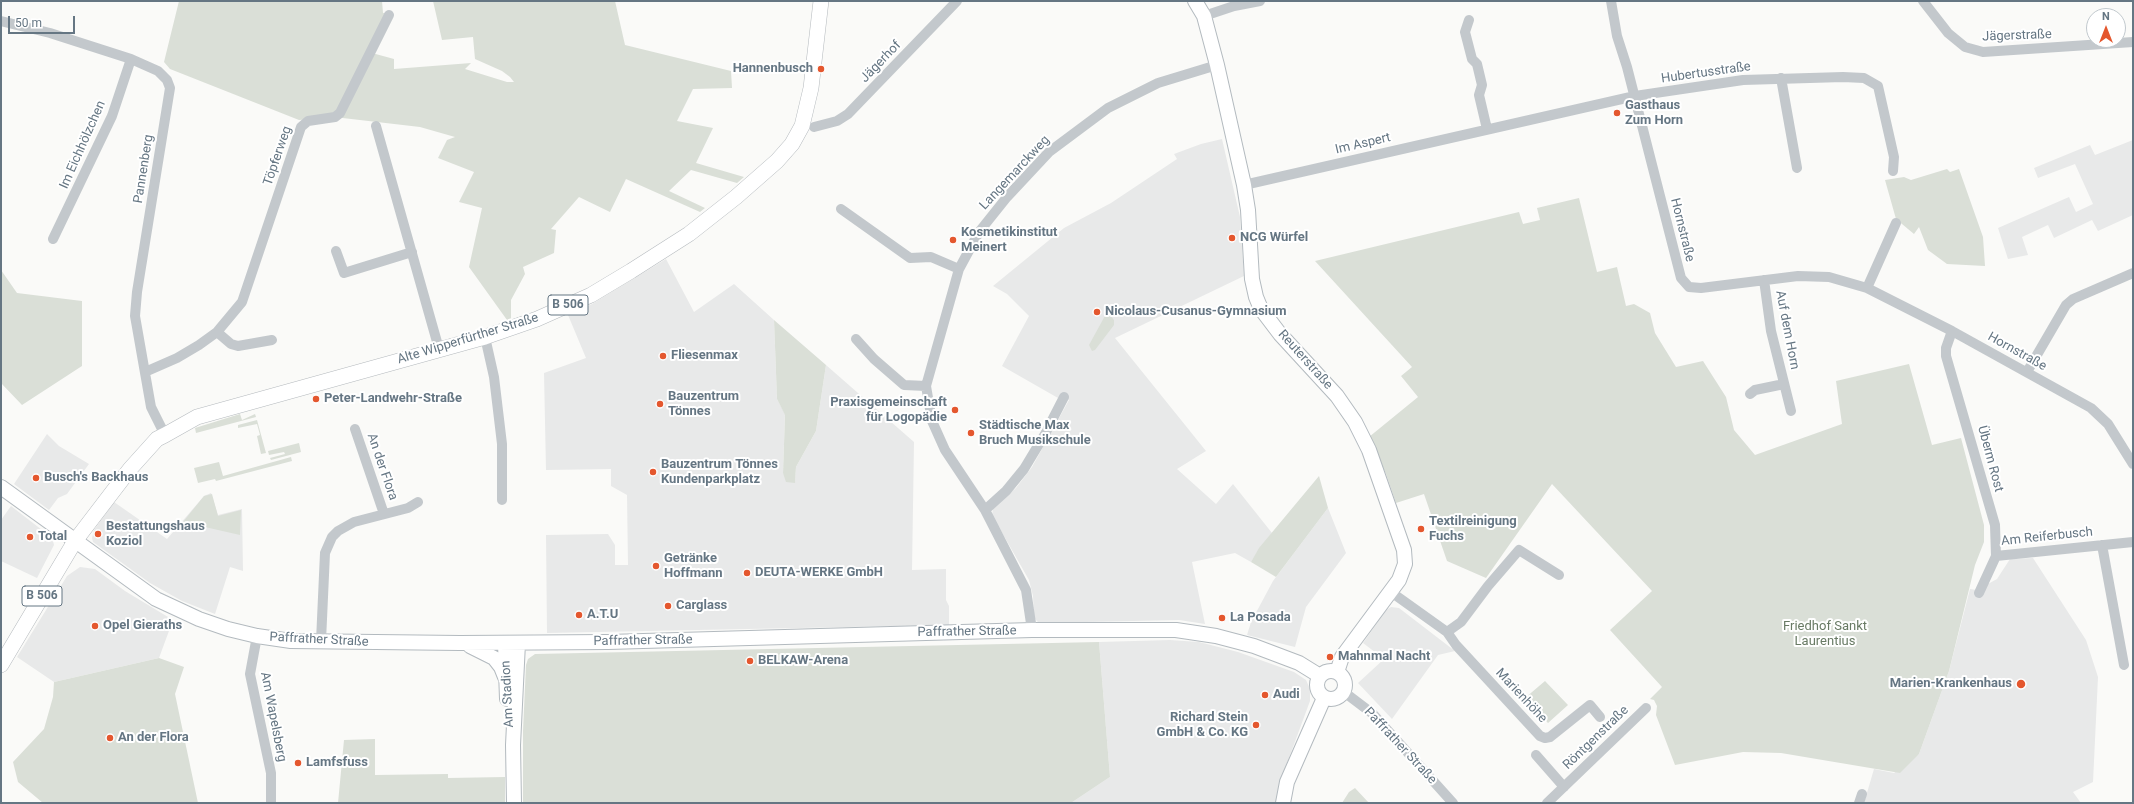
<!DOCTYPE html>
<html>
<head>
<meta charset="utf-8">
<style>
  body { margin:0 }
  #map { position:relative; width:2134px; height:804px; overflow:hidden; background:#fafaf8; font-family:Roboto,sans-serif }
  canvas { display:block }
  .frame { position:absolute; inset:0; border:2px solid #657683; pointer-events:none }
  .north { position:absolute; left:2086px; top:8px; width:40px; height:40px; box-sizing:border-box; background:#fff; border:1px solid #c1c8cd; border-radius:50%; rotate:0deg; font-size:11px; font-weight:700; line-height:16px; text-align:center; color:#657683 }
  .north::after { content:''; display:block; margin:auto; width:14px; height:18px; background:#e4572e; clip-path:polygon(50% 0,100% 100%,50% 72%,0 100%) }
  .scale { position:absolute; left:8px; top:16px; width:67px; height:18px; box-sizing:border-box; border:2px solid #657683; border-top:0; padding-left:5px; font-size:12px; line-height:14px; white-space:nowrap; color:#657683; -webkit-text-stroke:3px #fff; paint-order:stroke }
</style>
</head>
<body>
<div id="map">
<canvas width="2134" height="804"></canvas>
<div class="frame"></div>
<div class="north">N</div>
<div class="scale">50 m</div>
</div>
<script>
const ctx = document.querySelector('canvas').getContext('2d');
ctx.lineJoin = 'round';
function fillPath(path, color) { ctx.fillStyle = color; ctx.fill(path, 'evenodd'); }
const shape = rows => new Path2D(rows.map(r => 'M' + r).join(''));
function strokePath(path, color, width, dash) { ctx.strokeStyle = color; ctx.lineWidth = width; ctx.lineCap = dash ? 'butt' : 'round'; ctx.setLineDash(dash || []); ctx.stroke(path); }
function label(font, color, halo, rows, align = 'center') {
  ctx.font = font + ' Roboto,sans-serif'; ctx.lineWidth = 4; ctx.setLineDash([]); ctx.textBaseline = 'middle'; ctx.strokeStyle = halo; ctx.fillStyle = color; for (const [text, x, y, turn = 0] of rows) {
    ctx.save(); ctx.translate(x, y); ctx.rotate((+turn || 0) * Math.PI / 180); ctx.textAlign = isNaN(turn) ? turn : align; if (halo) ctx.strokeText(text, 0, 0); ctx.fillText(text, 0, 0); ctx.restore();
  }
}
fillPath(shape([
  [1222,139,1240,217,1244,276,1115,338,1206,451,1177,469,1216,504,1233,484,1272,533,1251,562,1235,553,1192,562,1205,624,1179,620,1039,623,1034,618,1033,596,1029,580,992,515,993,508,1016,488,1032,467,1069,400,1060,395,1058,398,1002,366,1029,316,1007,294,993,286,1064,228,1111,203,1177,159,1174,154,1201,144],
  [2133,140,2133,215,2098,231,2092,220,2054,238,2048,225,2022,237,2028,255,2008,259,1998,228,2069,197,2076,212,2093,204,2075,164,2038,178,2034,168,2090,145,2095,155],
  [666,259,694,312,734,284,774,320,777,399,785,414,783,473,795,482,796,467,816,431,826,365,914,442,912,570,946,569,946,600,949,606,949,625,547,633,546,535,608,534,615,545,615,565,628,565,627,495,611,486,611,469,546,470,544,373,586,358,568,315,592,304],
  [47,434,59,446,89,464,67,494,58,498,49,510,14,484],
  [211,493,218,515,242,509,243,571,230,567,215,614,182,601,150,583,93,542,92,538,94,530,114,502,167,539,204,496],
  [11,506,51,537,53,541,54,545,37,578,1,561,1,520],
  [1328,508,1346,553,1306,607,1295,647,1247,635,1251,622,1273,581],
  [2033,558,2086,640,2098,677,2093,782,2073,792,2081,803,1864,803,1874,769,1894,773,1919,754,1949,671,1970,589,1977,590,1997,579,2010,559],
  [80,567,95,569,125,591,173,620,159,658,54,682,17,657,67,576],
  [1391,607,1399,608,1455,651,1438,655,1392,719,1358,683,1384,659,1363,643,1386,610],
  [1170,640,1199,642,1238,652,1294,672,1306,680,1310,689,1310,701,1286,766,1277,803,1071,803,1110,777,1099,642]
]), '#e8e9e9');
fillPath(shape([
  [179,1,382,1,383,13,392,12,372,53,394,59,394,69,471,63,465,69,507,82,514,82,510,77,502,71,475,59,473,37,442,40,433,1,615,1,625,45,731,71,732,88,693,89,677,121,713,128,696,163,744,177,737,183,691,170,669,191,705,208,700,212,626,179,610,212,579,197,551,229,556,230,554,253,523,267,525,274,511,300,511,319,507,320,469,267,482,208,459,202,474,172,438,158,447,140,455,137,420,127,334,117,299,120,170,69,164,62],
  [1947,169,1950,172,1959,169,1983,237,1985,266,1947,264,1928,250,1919,227,1914,234,1896,219,1885,180,1904,177,1911,180],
  [1579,198,1597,272,1617,267,1626,306,1634,304,1650,313,1655,333,1676,367,1703,361,1726,397,1734,430,1755,455,1842,424,1836,381,1909,364,1932,445,1961,438,1984,525,1984,542,1975,565,1949,671,1919,754,1900,773,1781,753,1743,752,1675,765,1656,715,1657,706,1654,700,1650,699,1662,687,1610,630,1652,591,1552,484,1486,578,1447,561,1424,494,1396,503,1386,474,1369,437,1418,397,1401,376,1412,367,1315,261,1519,212,1523,224,1540,220,1537,208],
  [1,270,17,293,82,301,82,366,22,405,1,383],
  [1108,313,1114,320,1114,325,1095,350,1092,351,1089,345,1106,314],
  [774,320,826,365,816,431,796,467,795,483,786,482,783,473,785,415,777,399],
  [240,414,242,420,255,414,256,417,196,433,195,428],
  [257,420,266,453,261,454,257,436,260,435,257,424,238,428,238,425],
  [299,443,301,452,271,460,270,458,285,454,284,452,269,455,268,451],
  [291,457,292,461,216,481,215,479,198,483,194,468,219,462,223,476],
  [1319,476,1328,508,1276,577,1251,562,1259,548],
  [212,494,218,516,241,510,240,535,183,522,204,496],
  [1099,642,1110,777,1071,803,523,803,523,731,526,665,528,659,535,654],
  [159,658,184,667,175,694,198,803,43,803,18,782,13,762,44,729,53,697,54,682],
  [1545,681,1568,705,1548,723,1525,698],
  [375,739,375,775,448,774,448,778,505,777,505,803,338,803,344,740],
  [1355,788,1369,803,1342,803,1349,792]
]), '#dadfd7');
const secondary = shape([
  [1195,1,1204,16,1217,65,1244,185,1248,210,1252,279,1256,297,1261,309,1280,334,1337,396,1355,422,1369,450,1404,550,1405,564,1399,580,1342,657,1337,672],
  [1,487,156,599,199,619,228,629,257,636,291,641,460,643,608,642,1032,630,1176,630,1216,636,1254,646,1299,663,1320,676],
  [505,643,507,699],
  [470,646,494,658,501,667,505,677],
  '1317 685a14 14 0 1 1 28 0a14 14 0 1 1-28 0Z',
  [514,803,513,745,518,643],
  [1283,803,1287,782,1324,698]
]);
const primary = shape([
  [1,665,75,541,130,469,157,439,165,435,197,417,485,337,537,319,591,295,631,271,689,234,736,197,777,161,792,144,802,126,811,88,821,1]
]);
strokePath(secondary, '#b3babf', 16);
strokePath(primary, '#b5babe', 16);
strokePath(shape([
  [1611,1,1617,36,1627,67,1681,278,1689,287,1701,288,1798,276,1829,277,1867,288,1952,331,2091,408,2108,424,2133,464],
  [1923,1,1948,33,1965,47,1983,52,2133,42],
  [1204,16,1234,6,1260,1],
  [1469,20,1465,32,1472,59,1477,64,1482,85,1479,95,1487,129],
  [1,21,50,33,131,59,158,71,167,80,170,88,137,292,135,316,151,407,165,435],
  [1781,78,1797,168],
  [376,126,439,349],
  [814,127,837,121,848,114,957,1],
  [1244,185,1635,96,1743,80,1843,77,1864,78,1878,86,1894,157,1893,171],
  [841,209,910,258,931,257,959,269],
  [53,239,112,116,131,59],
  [336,251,344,273,412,252],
  [1764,280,1771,331,1791,411],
  [1867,288,1896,223],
  [1952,331,1946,348,1946,356,1995,525,1996,556,1979,593],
  [217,332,231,344,238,346,272,340],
  [485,337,494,377,502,444,502,500],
  [856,339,874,359,904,385,926,386],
  [145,372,177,358,199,345,217,332,242,302,301,127,308,121,335,117,340,113,389,15],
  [2027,372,2066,305,2073,299,2133,273],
  [1750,394,1755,390,1784,384],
  [355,429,384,514],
  [985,510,1006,491,1024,469,1045,434,1064,397],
  [2102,545,2124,665],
  [1996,556,2133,542],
  [1391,592,1447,632,1461,622,1488,586,1519,550,1559,575],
  [1032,630,1026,590,985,510,945,450,932,421,926,386,959,269,979,232,1007,197,1049,152,1108,108,1158,83,1217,65],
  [1447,632,1456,645,1540,736,1545,738,1550,737,1590,705,1600,717],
  [257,636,250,674,271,773,271,803],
  [321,641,325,553,332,537,338,531,354,522,408,508,418,502],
  [1344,692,1373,714,1453,803],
  [1536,755,1564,787],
  [1547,803,1646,708],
  [1859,803,1862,794]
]), '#c3c8cc', 10);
strokePath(secondary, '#fff', 14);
strokePath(primary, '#fff', 15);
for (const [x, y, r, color] of [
  [821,69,4,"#e4572e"],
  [1617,113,4,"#e4572e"],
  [1232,238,4,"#e4572e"],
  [953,240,4,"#e4572e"],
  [1097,312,4,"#e4572e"],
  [663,356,4,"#e4572e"],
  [316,399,4,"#e4572e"],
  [660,404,4,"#e4572e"],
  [955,410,4,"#e4572e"],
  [971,433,4,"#e4572e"],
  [653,472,4,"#e4572e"],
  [36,478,4,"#e4572e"],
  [1421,529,4,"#e4572e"],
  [98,534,4,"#e4572e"],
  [30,537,4,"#e4572e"],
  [656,566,4,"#e4572e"],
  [747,573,4,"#e4572e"],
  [668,606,4,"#e4572e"],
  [579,615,4,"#e4572e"],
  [1222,618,4,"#e4572e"],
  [95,626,4,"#e4572e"],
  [1330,657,4,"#e4572e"],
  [750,661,4,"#e4572e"],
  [2021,684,5,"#e4572e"],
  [1265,695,4,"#e4572e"],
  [1256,725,4,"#e4572e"],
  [110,738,4,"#e4572e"],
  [298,763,4,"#e4572e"]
]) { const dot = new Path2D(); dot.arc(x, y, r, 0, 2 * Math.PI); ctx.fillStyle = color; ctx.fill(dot); strokePath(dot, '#fff', 1.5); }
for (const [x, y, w] of [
  [568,305,40],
  [42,596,40]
]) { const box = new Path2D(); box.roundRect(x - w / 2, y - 10, w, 20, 3); ctx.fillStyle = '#fff'; ctx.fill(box); strokePath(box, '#657683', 1); }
label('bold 12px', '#657683', null, [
  ["B 506",568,305],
  ["B 506",42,596]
]);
label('13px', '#657683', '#fff', [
  ["Jägerstraße",2017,36,-2],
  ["Jägerhof",881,62,-46],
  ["Hubertusstraße",1706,73,-8],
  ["Im Aspert",1363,144,-13],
  ["Im Eichhölzchen",83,145,-66],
  ["Töpferweg",278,156,-71],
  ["Pannenberg",144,169,-81],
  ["Langemarckweg",1015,173,-47],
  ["Hornstraße",1682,230,76],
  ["Auf dem Horn",1787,330,79],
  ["Alte Wipperfürther Straße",468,339,-17],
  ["Hornstraße",2017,352,29],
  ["Reuterstraße",1305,360,48],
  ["Überm Rost",1990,459,75],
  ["An der Flora",382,467,71],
  ["Am Reiferbusch",2047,537,-6],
  ["Paffrather Straße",967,632,-1],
  ["Paffrather Straße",319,640,3],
  ["Paffrather Straße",643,641,-1],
  ["Am Stadion",508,694,-93],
  ["Marienhöhe",1521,696,47],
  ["Am Wapelsberg",273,717,79],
  ["Röntgenstraße",1596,738,-44],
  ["Paffrather Straße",1400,746,47]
]);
label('bold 13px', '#657683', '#fff', [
  ["Hannenbusch",813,69,"right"],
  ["Gasthaus",1625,106],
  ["Zum Horn",1625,121],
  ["Kosmetikinstitut",961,233],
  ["Meinert",961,248],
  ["NCG Würfel",1240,238],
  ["Nicolaus-Cusanus-Gymnasium",1105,312],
  ["Fliesenmax",671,356],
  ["Bauzentrum",668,397],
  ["Tönnes",668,412],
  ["Peter-Landwehr-Straße",324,399],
  ["Praxisgemeinschaft",947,403,"right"],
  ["für Logopädie",947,418,"right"],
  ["Städtische Max",979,426],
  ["Bruch Musikschule",979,441],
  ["Bauzentrum Tönnes",661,465],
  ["Kundenparkplatz",661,480],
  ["Busch's Backhaus",44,478],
  ["Textilreinigung",1429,522],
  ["Fuchs",1429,537],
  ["Bestattungshaus",106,527],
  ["Koziol",106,542],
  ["Total",38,537],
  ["Getränke",664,559],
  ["Hoffmann",664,574],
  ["DEUTA-WERKE GmbH",755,573],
  ["Carglass",676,606],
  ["A.T.U",587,615],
  ["La Posada",1230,618],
  ["Opel Gieraths",103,626],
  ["Mahnmal Nacht",1338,657],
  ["BELKAW-Arena",758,661],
  ["Marien-Krankenhaus",2012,684,"right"],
  ["Audi",1273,695],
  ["Richard Stein",1248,718,"right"],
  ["GmbH & Co. KG",1248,733,"right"],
  ["An der Flora",118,738],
  ["Lamfsfuss",306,763]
], 'left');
label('13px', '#687a64', '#fff', [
  ["Friedhof Sankt",1825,627],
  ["Laurentius",1825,642]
]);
</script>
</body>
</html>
